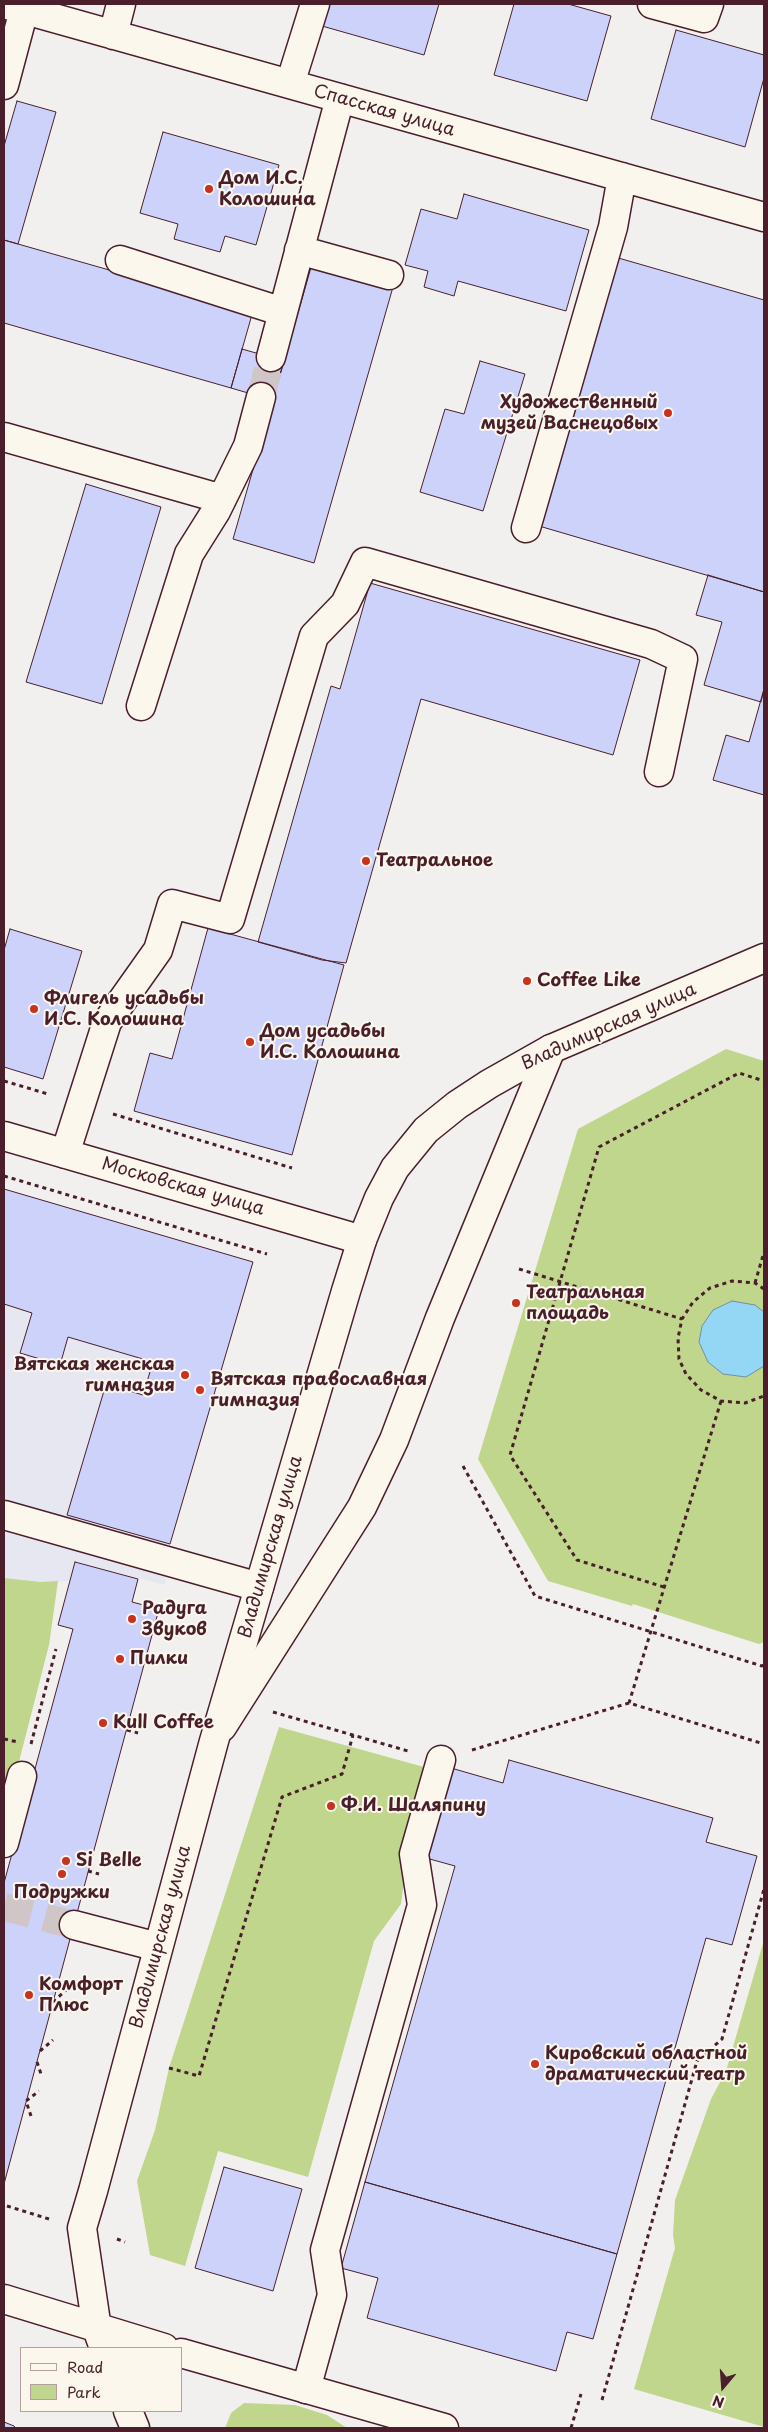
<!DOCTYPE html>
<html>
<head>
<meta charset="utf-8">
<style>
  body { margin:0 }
  #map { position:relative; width:768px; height:2432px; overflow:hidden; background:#f2f0ef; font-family:"Playpen Sans",sans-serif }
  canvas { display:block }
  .frame { position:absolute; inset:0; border:5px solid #4a1f2b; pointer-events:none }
  .legend { position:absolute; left:20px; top:2347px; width:162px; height:65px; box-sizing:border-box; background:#fbf7ec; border:1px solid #b4a19f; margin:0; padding:6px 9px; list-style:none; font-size:15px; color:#4a1f2b }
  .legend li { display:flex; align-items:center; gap:10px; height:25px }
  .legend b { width:25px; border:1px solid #b4a19f }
  .north { position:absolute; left:698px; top:2362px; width:50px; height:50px; -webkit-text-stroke:4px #fbf7ec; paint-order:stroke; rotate:198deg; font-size:14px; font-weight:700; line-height:20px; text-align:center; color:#4a1f2b }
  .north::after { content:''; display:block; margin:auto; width:18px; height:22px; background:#4a1f2b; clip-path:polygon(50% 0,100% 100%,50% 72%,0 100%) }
</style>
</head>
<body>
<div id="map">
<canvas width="768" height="2432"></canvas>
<div class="frame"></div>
<ul class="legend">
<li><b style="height:6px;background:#fbf7ec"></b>Road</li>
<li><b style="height:14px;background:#bfd68c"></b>Park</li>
</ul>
<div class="north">N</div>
</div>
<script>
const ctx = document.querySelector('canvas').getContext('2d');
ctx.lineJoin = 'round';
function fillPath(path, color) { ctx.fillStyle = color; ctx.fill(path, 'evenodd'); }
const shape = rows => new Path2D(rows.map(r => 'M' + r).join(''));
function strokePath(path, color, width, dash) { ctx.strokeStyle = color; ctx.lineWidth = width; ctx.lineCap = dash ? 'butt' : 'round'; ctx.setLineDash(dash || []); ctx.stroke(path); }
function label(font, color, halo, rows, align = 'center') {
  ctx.font = font + ' "Playpen Sans",sans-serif'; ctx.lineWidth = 4; ctx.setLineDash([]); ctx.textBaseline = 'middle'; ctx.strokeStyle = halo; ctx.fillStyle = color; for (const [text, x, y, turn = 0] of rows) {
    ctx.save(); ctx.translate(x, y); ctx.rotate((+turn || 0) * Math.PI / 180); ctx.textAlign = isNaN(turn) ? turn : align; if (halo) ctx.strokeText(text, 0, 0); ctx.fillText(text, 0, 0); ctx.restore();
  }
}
fillPath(shape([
  [4,1189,253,1262,170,1544,165,1585,75,1562,70,1581,41,1582,4,1578]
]), '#e7e7f2');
fillPath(shape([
  [726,1049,764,1061,764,1642,759,1644,633,1604,632,1606,548,1581,478,1459,578,1129],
  [4,1578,41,1582,58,1581,49,1645,4,1820],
  [279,1727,424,1767,415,1798,401,1904,374,1941,308,2177,218,2151,185,2266,150,2255,137,2181,155,2130,169,2068],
  [764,1940,764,2427,634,2389,675,2248,673,2235,675,2200,711,2099,726,2071],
  [244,2403,295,2405,327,2415,347,2428,225,2428,231,2413]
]), '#bfd68c');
const water = shape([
  [732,1301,755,1305,764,1312,764,1366,746,1377,723,1374,708,1362,699,1342,702,1326,713,1310,732,1301]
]);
fillPath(water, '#93d7f5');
strokePath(water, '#768da4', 1);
const building = shape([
  [329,4,439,4,424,55,322,26,329,4],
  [514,4,568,4,611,16,587,101,494,75,514,4],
  [676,30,764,55,764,78,745,147,651,119,676,30],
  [17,101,56,112,18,244,4,240,4,146,17,101],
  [163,132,279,165,256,245,225,236,220,252,174,239,178,224,140,213,163,132],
  [464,194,589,230,566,311,458,281,454,296,424,287,428,271,405,265,421,209,457,219,464,194],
  [4,240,253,311,231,388,4,323,4,240],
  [615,257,764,300,764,592,539,526,615,257],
  [312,264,393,287,314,563,233,539,312,264],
  [242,349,284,361,272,400,231,388,242,349],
  [480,361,525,374,483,511,420,492,445,409,464,414,480,361],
  [86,484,161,507,102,704,26,682,86,484],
  [708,575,764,592,764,689,761,702,704,685,722,622,696,615,708,575],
  [370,583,640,660,613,755,421,699,346,963,322,960,258,942,331,686,340,689,370,583],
  [764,689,764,795,713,780,726,735,749,742,764,689],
  [208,928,344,965,292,1155,134,1111,150,1053,172,1059,208,928],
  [10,929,82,951,43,1079,4,1067,4,950,10,929],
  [4,1189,253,1262,170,1544,67,1515,106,1384,143,1395,153,1362,68,1337,60,1365,20,1353,32,1313,4,1304,4,1189],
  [75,1562,138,1579,132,1602,159,1609,4,2184,4,1883,73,1629,58,1625,75,1562],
  [509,1760,713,1818,706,1842,757,1856,732,1945,706,1938,617,2254,365,2182,455,1866,426,1858,451,1768,503,1783,509,1760],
  [224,2167,302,2189,273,2291,195,2268,224,2167],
  [365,2182,617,2254,593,2339,567,2332,556,2371,367,2318,378,2278,341,2268,365,2182],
  [4,2422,14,2426,16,2428,4,2428,4,2422]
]);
fillPath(building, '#ccd2fa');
strokePath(building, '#4a1f2b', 1);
strokePath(shape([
  [261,397,271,357],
  [4,1907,74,1925]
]), '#d0c6c8', 28, [28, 14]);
const minor = shape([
  [4,4,764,217],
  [652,4,704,18,709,4],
  [113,35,121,4],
  [290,84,315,4],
  [4,85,24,10],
  [299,250,389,275],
  [120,260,283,312],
  [271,357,340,98],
  [4,437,222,499],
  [526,528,613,227,622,177],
  [141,706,189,554,216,511,248,446,261,397],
  [4,1136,362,1240],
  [65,1154,107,1022,158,950,172,904,230,919,314,636,345,604,365,562,651,644,683,659,659,772],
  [4,1515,259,1587],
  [222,1727,362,1507,394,1440,440,1318,551,1049],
  [4,1843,22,1776],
  [74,1925,158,1947],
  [306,2389,332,2295,325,2250,422,1905,414,1854,441,1760]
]);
const major = shape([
  [4,2299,164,2348],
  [104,2348,97,2329,82,2228,93,2191,214,1741,346,1291,362,1240,379,1198,395,1168,426,1130,457,1105,489,1084,551,1049,764,958],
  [181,2353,444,2428],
  [128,2411,135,2428]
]);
strokePath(minor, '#4a1f2b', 31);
strokePath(major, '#4a1f2b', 31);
strokePath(shape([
  [4,1081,48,1094],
  [113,1114,292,1168],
  [4,1176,267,1254],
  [519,1269,682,1319],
  [755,1283,764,1252],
  [764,1289,755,1283,732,1281,710,1288,693,1302,682,1319,678,1338,679,1359,686,1374,701,1390,721,1401,745,1403,764,1396],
  [721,1401,629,1703,764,1744],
  [463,1466,535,1596,762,1666,764,1665],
  [664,1587,577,1560,510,1455,599,1147,739,1073,764,1081],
  [273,1712,408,1751],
  [127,1730,138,1733],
  [4,1739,18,1742],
  [31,1744,56,1649],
  [472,1750,629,1703],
  [88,1871,99,1874],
  [53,2002,66,1990],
  [40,2051,53,2040],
  [37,2062,42,2077],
  [169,2068,199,2076,282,1797,342,1774,353,1735],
  [31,2116,26,2101,39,2091],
  [7,2206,49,2219],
  [117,2239,125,2242],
  [602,2400,697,2061,722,2039,764,1889],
  [571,2428,581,2394]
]), '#4a1f2b', 3, [4, 4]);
strokePath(minor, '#fbf7ec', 28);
strokePath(major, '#fbf7ec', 28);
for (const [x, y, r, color] of [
  [209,189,5,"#c8321e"],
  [668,413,5,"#c8321e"],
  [366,861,5,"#c8321e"],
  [527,981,5,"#c8321e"],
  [34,1009,5,"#c8321e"],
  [250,1042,5,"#c8321e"],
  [516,1303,5,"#c8321e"],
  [185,1375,5,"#c8321e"],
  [200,1390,5,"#c8321e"],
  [132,1619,5,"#c8321e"],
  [120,1659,5,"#c8321e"],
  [103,1723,5,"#c8321e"],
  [331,1806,5,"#c8321e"],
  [66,1861,5,"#c8321e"],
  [62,1874,5,"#c8321e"],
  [29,1995,5,"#c8321e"],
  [535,2064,5,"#c8321e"]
]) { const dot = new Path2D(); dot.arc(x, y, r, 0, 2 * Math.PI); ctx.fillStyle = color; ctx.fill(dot); strokePath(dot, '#fbf7ec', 2); }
label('18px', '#4a1f2b', '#fbf7ec', [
  ["Спасская улица",384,111,16],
  ["Владимирская улица",609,1027,-24],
  ["Московская улица",183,1187,16],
  ["Владимирская улица",271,1547,-74],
  ["Владимирская улица",161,1937,-75]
]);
label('bold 18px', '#4a1f2b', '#fbf7ec', [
  ["Дом И.С.",219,179],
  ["Колошина",219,200],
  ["Художественный",658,403,"right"],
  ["музей Васнецовых",658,424,"right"],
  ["Театральное",376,861],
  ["Coffee Like",537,981],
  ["Флигель усадьбы",44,999],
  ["И.С. Колошина",44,1020],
  ["Дом усадьбы",260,1032],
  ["И.С. Колошина",260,1053],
  ["Театральная",526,1293],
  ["площадь",526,1314],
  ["Вятская женская",175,1365,"right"],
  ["гимназия",175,1386,"right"],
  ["Вятская православная",210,1380],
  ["гимназия",210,1401],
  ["Радуга",142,1609],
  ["Звуков",142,1630],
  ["Пилки",130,1659],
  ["Kull Coffee",113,1723],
  ["Ф.И. Шаляпину",341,1806],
  ["Si Belle",76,1861],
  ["Подружки",62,1893,"center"],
  ["Комфорт",39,1985],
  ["Плюс",39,2006],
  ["Кировский областной",545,2054],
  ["драматический театр",545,2075]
], 'left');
</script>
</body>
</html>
